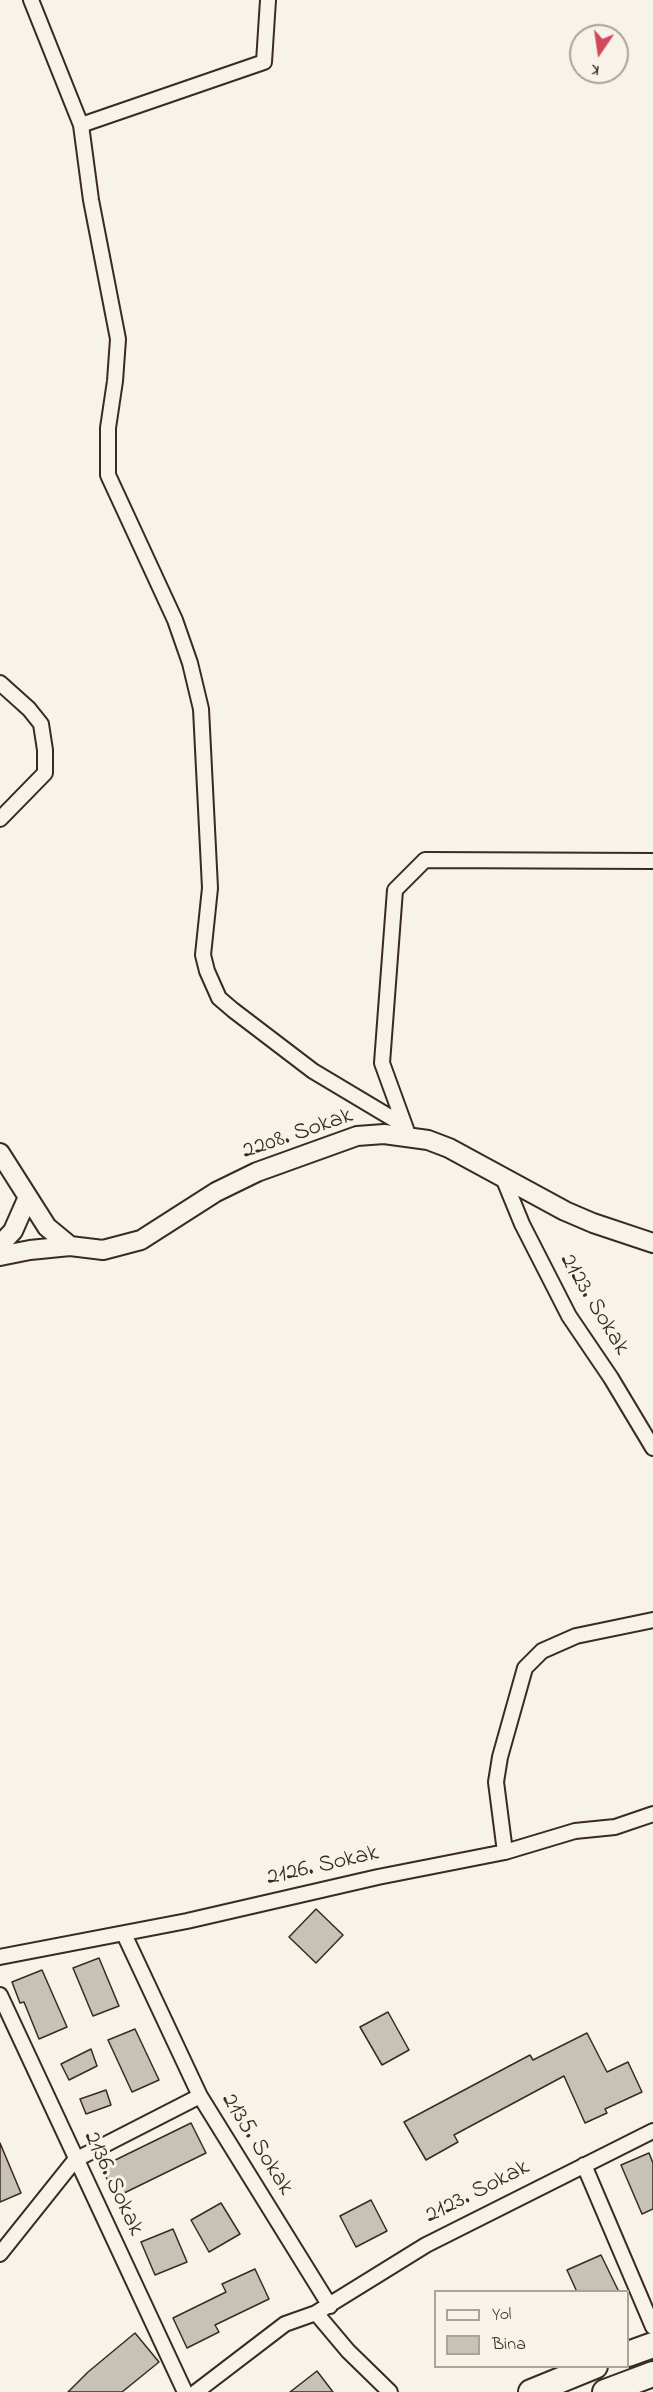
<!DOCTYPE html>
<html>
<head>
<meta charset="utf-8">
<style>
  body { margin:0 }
  #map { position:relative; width:653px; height:2392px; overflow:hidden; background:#f7f3e8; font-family:"Indie Flower",sans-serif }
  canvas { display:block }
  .legend { position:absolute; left:434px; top:2290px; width:195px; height:78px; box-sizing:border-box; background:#f7f3e8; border:2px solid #aca397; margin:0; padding:8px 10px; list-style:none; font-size:18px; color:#3b2a1e }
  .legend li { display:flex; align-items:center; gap:12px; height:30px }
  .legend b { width:30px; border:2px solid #aca397 }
  .north { position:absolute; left:569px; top:24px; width:60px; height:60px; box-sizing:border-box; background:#f7f3e8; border:2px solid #aca397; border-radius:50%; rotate:193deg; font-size:16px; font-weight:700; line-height:24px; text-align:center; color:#3b2a1e }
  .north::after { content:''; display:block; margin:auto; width:21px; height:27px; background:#d1495b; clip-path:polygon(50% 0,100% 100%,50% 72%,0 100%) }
</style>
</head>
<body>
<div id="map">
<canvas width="653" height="2392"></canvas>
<ul class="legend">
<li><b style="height:8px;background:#f7f3e8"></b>Yol</li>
<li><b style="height:16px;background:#c8c1b6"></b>Bina</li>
</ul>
<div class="north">K</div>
</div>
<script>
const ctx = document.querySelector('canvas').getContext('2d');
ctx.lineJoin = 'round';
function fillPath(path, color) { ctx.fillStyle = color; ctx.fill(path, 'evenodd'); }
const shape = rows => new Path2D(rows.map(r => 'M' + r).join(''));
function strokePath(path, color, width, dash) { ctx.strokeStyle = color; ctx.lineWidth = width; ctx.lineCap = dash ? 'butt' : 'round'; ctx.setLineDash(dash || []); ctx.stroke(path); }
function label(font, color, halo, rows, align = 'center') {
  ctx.font = font + ' "Indie Flower",sans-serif'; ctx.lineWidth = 6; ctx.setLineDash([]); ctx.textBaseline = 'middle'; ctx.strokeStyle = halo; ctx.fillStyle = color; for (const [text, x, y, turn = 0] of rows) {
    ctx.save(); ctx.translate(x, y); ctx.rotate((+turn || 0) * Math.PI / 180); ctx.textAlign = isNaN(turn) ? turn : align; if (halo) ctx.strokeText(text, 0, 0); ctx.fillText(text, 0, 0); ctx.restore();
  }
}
const building = shape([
  [316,1909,343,1935,316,1963,289,1937,316,1909],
  [99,1958,119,2006,93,2016,73,1968,99,1958],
  [42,1970,67,2027,39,2039,24,2002,20,2003,12,1982,42,1970],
  [388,2012,409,2050,382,2065,360,2027,388,2012],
  [135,2029,159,2080,132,2092,108,2040,135,2029],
  [587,2033,607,2072,628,2062,642,2092,605,2109,607,2113,585,2123,564,2076,454,2135,458,2142,426,2160,404,2122,530,2055,533,2060,587,2033],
  [91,2049,97,2066,69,2080,61,2064,91,2049],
  [106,2090,111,2105,86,2114,80,2099,106,2090],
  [191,2123,206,2153,116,2197,101,2167,191,2123],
  [0,2143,21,2193,0,2202,0,2143],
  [649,2153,653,2163,653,2209,642,2214,621,2165,649,2153],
  [371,2200,387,2231,356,2247,340,2216,371,2200],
  [221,2203,240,2234,209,2252,191,2220,221,2203],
  [173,2229,187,2262,155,2275,141,2242,173,2229],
  [601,2255,619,2292,577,2292,567,2270,601,2255],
  [255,2269,269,2299,215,2325,219,2332,187,2348,173,2318,226,2292,222,2284,255,2269],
  [135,2333,159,2362,122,2392,68,2392,88,2372,135,2333],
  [317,2371,333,2392,290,2392,317,2371]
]);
fillPath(building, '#c8c1b6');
strokePath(building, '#3b2a1e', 1.5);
const street = shape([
  [31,0,81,125,91,200,118,339,115,381,108,428,108,475,175,620,190,663,201,709,210,888,203,955,207,971,219,998,233,1010,313,1071,395,1120,409,1136],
  [81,125,264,62,268,0],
  [0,683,29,709,41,724,45,750,45,773,0,819],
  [406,1129,382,1063,395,890,425,860,653,861],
  [504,1180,522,1224,569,1316,611,1378,653,1448],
  [505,1852,496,1782,500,1757,525,1668,542,1651,576,1636,653,1620],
  [124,1934,200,2096],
  [0,1957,187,1921,378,1877,505,1852,575,1831,615,1827,653,1814],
  [0,1995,185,2392],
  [584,2165,653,2327],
  [0,2254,75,2160,200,2096,330,2306],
  [196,2392,285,2324,316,2313],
  [390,2392,348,2351,316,2313,426,2245,653,2131]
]);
const secondary = shape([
  [0,1153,47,1227,70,1246,103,1250,141,1240,216,1192,257,1172,357,1136,384,1134,428,1140,449,1148,565,1211,593,1223,653,1243],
  [0,1245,13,1231,28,1197],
  [0,1256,30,1250,70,1246]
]);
const highway = shape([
  [628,2354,653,2345],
  [531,2392,595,2366],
  [605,2392,653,2374]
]);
strokePath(street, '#3b2a1e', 18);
strokePath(secondary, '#3b2a1e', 22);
strokePath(highway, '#3b2a1e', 28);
strokePath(street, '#f7f3e8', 14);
strokePath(secondary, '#f7f3e8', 18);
strokePath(highway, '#f7f3e8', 24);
label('24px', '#3b2a1e', '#f7f3e8', [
  ["2208. Sokak",298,1135,-19],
  ["2123. Sokak",593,1305,59],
  ["2126. Sokak",323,1867,-13],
  ["2135. Sokak",256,2145,58],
  ["2136. Sokak",112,2184,65],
  ["2123. Sokak",478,2193,-27]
]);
</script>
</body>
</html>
